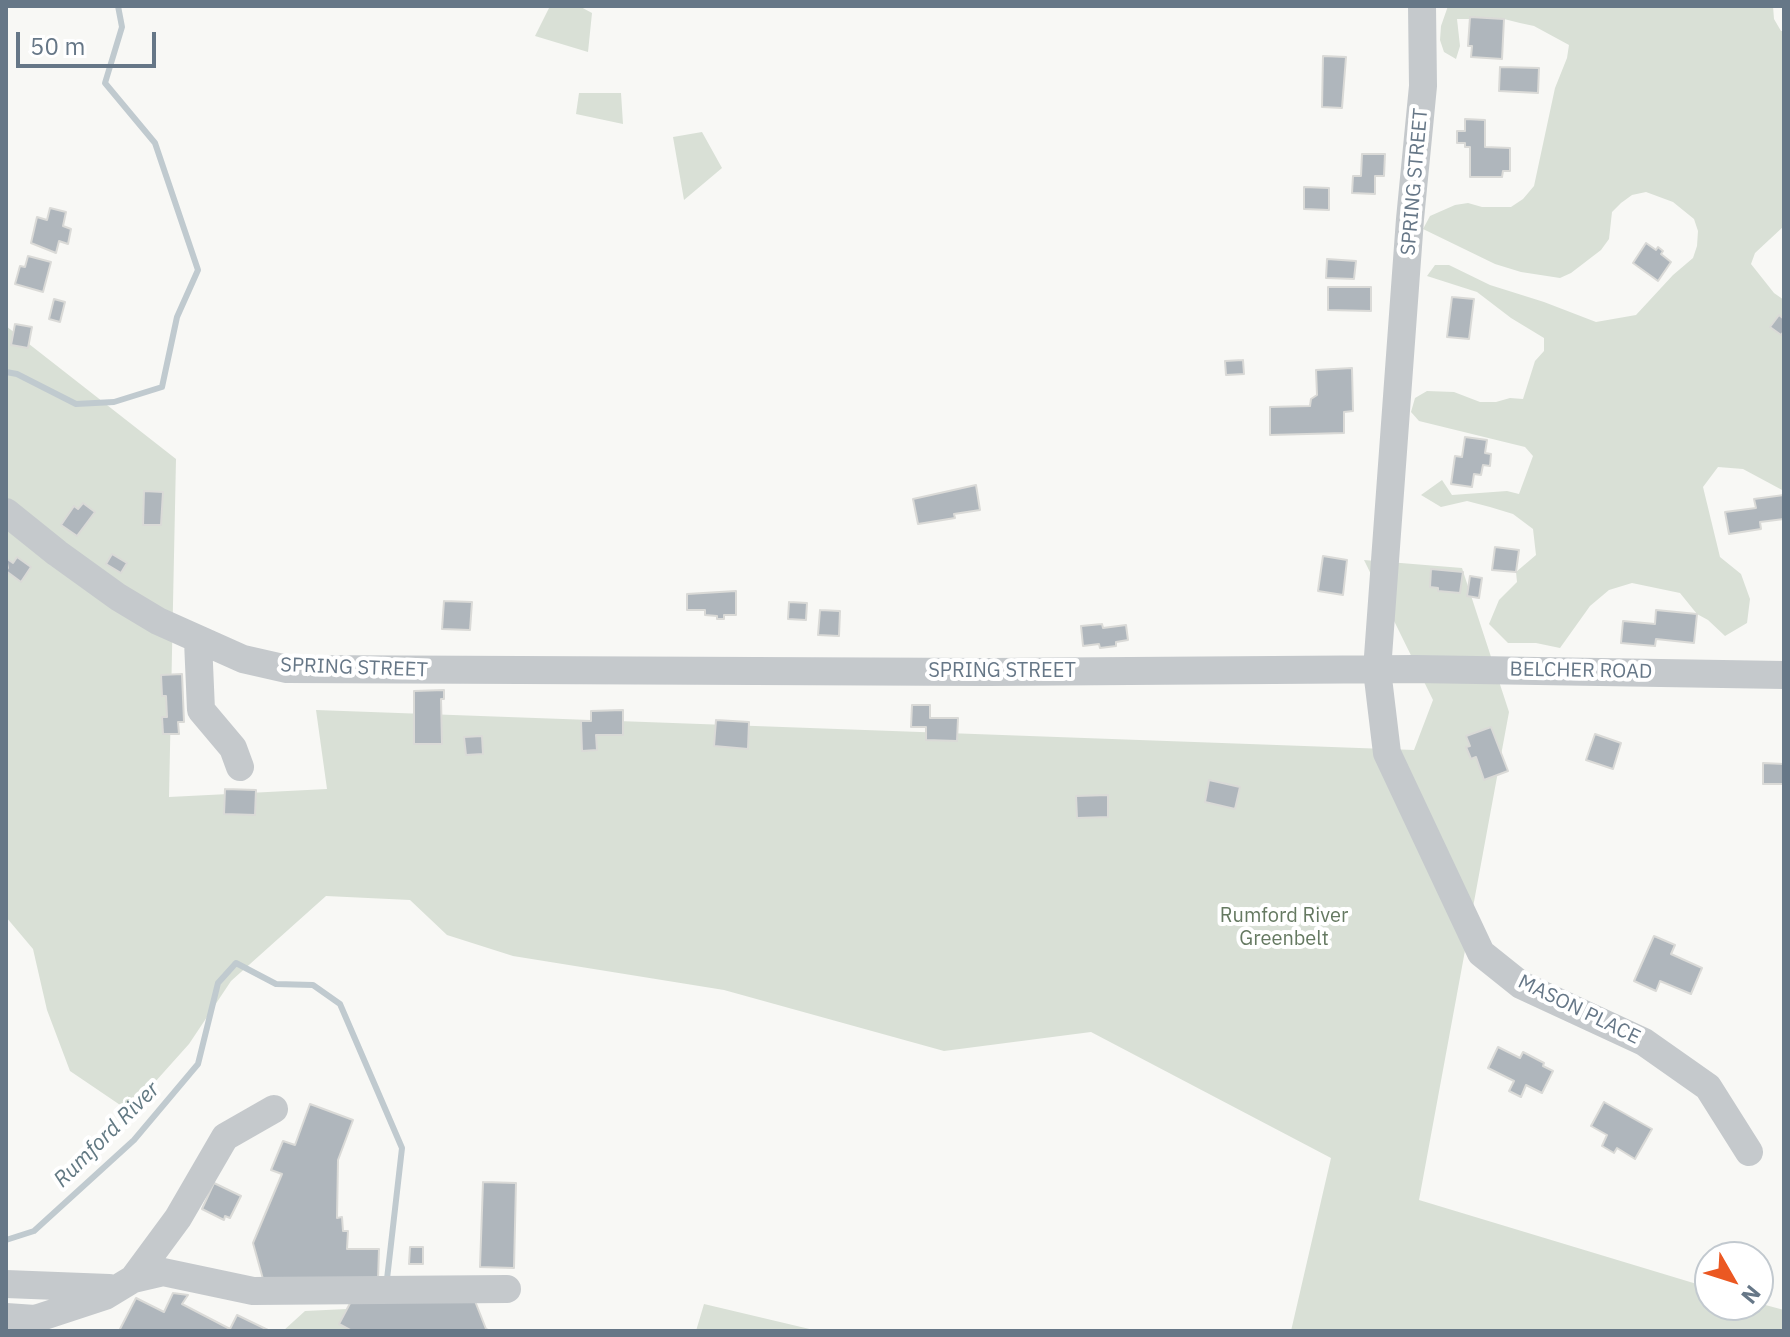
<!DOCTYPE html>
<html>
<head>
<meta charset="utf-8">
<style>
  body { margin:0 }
  #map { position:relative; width:1790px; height:1337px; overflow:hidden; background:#f8f8f5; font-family:"IBM Plex Sans",sans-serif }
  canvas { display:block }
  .frame { position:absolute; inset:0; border:8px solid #667787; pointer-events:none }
  .north { position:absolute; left:1694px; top:1241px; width:80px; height:80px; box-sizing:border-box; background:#fff; border:2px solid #c2c9cf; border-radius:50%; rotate:129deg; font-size:22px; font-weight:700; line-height:32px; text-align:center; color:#667787 }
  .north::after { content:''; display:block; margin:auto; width:28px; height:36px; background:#eb5822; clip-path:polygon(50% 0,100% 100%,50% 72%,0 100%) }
  .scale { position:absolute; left:16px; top:32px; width:140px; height:36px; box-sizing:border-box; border:4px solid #667787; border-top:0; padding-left:10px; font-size:24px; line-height:28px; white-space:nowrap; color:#667787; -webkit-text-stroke:6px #fff; paint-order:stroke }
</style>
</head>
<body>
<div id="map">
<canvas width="1790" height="1337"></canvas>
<div class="frame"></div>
<div class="north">N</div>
<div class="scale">50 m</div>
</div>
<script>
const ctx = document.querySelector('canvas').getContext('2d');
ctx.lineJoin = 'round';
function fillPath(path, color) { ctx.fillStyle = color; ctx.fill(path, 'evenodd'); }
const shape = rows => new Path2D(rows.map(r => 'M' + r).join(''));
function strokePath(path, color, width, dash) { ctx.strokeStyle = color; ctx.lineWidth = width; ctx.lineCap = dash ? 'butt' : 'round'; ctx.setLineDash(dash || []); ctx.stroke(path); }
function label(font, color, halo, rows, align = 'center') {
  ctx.font = font + ' "IBM Plex Sans",sans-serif'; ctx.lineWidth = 8; ctx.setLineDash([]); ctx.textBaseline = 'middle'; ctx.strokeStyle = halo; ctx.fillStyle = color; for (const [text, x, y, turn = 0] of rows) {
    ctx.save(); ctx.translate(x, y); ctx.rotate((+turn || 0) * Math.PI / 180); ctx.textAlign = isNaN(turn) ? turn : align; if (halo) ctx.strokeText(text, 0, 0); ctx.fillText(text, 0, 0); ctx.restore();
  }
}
fillPath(shape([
  [550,6,579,6,592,13,588,52,535,36],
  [1448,6,1773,6,1774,19,1781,31,1784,31,1784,226,1755,253,1751,264,1774,293,1784,300,1784,491,1743,469,1718,467,1703,487,1720,557,1741,574,1750,599,1747,623,1725,636,1708,620,1697,614,1680,593,1632,583,1609,590,1590,606,1560,648,1536,643,1508,643,1489,624,1499,600,1517,582,1516,572,1536,555,1533,529,1513,514,1490,507,1467,501,1441,507,1421,495,1442,480,1452,495,1507,491,1519,494,1533,456,1525,447,1419,421,1411,412,1415,398,1427,391,1454,392,1480,402,1496,402,1510,398,1523,399,1535,361,1544,351,1544,338,1511,318,1477,292,1427,276,1435,265,1449,265,1490,285,1544,302,1596,322,1636,315,1673,275,1693,258,1697,246,1698,231,1694,219,1673,202,1646,192,1632,195,1621,203,1612,212,1609,239,1601,250,1571,273,1560,278,1521,272,1495,264,1423,229,1430,216,1455,205,1468,203,1482,207,1511,207,1523,199,1534,186,1555,88,1567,58,1569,45,1534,26,1520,23,1504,19,1457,19,1460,46,1456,59,1444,52,1440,40,1441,26],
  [579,93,621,93,623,124,576,114],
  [702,132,722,168,684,200,673,137],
  [6,326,176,459,169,797,327,789,316,710,1414,750,1433,700,1364,560,1462,568,1509,712,1419,1200,1710,1288,1710,1305,1758,1305,1758,1303,1784,1310,1784,1331,1291,1331,1331,1158,1091,1032,944,1051,724,990,513,956,447,935,410,900,326,896,231,981,189,1044,129,1111,70,1071,47,1010,33,949,6,917],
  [704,1304,818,1331,696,1331],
  [368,1308,393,1331,283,1331,305,1311]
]), '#d9e0d6');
strokePath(shape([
  [6,372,17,374,76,404,114,402,162,387,177,317,198,270,155,143,105,83,122,27,118,6],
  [6,1240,34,1231,134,1140,198,1064,218,983,236,963,276,984,313,985,340,1004,402,1148,387,1279]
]), '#c0cacf', 6);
const building = shape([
  [1470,17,1504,19,1502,59,1471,57,1472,46,1468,46,1470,17],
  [1323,56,1346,57,1342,108,1322,107,1323,56],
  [1500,67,1539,68,1538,93,1499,91,1500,67],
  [1465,119,1485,120,1485,147,1510,148,1510,171,1503,171,1502,177,1470,177,1470,147,1465,147,1465,143,1457,143,1457,131,1465,131,1465,119],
  [1362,154,1385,154,1384,176,1375,176,1375,194,1352,193,1353,176,1361,176,1362,154],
  [1304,187,1329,188,1329,210,1304,209,1304,187],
  [50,208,66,212,63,226,71,229,68,244,59,241,56,253,31,243,37,217,47,220,50,208],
  [1646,243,1656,250,1658,247,1663,251,1661,254,1671,262,1658,281,1633,263,1646,243],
  [28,256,51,262,43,292,15,284,20,266,25,267,28,256],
  [1327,259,1356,261,1354,279,1326,278,1327,259],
  [1328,287,1371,287,1371,311,1328,310,1328,287],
  [1452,297,1474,299,1469,339,1447,337,1452,297],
  [54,299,65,302,60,322,49,319,54,299],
  [1779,315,1784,319,1784,331,1781,335,1770,327,1779,315],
  [15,324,32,327,28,348,11,345,15,324],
  [1243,360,1244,374,1226,375,1225,361,1243,360],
  [1352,368,1353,411,1344,412,1344,433,1270,435,1270,407,1310,406,1311,399,1317,395,1316,370,1352,368],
  [1465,437,1487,440,1485,453,1491,454,1490,466,1483,465,1481,475,1474,474,1472,487,1451,484,1455,456,1462,457,1465,437],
  [976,485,980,510,954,514,955,518,918,524,913,499,976,485],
  [144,491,163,492,161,525,143,525,144,491],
  [1784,495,1784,519,1760,522,1761,529,1729,534,1725,512,1756,508,1754,499,1784,495],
  [83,503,95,512,77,536,61,525,74,506,78,509,83,503],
  [1495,547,1519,550,1516,572,1492,570,1495,547],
  [112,554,127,563,121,573,106,564,112,554],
  [1323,556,1347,560,1343,595,1318,591,1323,556],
  [17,557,31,567,21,582,6,571,8,568,6,558,13,563,17,557],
  [1431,569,1463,572,1460,593,1438,591,1438,588,1430,587,1431,569],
  [1470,576,1482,578,1479,598,1467,596,1470,576],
  [736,591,736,615,724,615,724,619,717,619,717,616,705,615,705,610,687,610,687,594,736,591],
  [444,601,472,602,470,630,442,629,444,601],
  [789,602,807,603,806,620,788,619,789,602],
  [820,610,840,611,839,636,818,635,820,610],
  [1656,610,1697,614,1694,643,1656,639,1655,646,1621,643,1623,621,1655,624,1656,610],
  [1102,624,1103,628,1126,625,1128,640,1116,642,1116,646,1100,648,1099,644,1083,646,1081,626,1102,624],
  [182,674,184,722,178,722,179,734,163,734,162,717,167,717,166,696,162,696,161,675,182,674],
  [444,690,444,699,441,699,442,744,414,744,414,691,444,690],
  [912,705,930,705,930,718,958,718,957,741,926,740,926,727,911,727,912,705],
  [623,710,623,735,596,735,597,750,582,751,581,721,591,721,591,711,623,710],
  [716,720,749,722,748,749,714,746,716,720],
  [1491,727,1508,771,1484,780,1476,757,1471,759,1466,747,1470,746,1466,736,1491,727],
  [1595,734,1621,743,1613,769,1586,760,1595,734],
  [482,736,483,754,466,755,464,737,482,736],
  [1763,763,1784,764,1784,784,1763,784,1763,763],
  [1209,780,1240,787,1235,809,1205,802,1209,780],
  [225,789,256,790,255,815,224,814,225,789],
  [1108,795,1108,817,1077,818,1076,796,1108,795],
  [1654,936,1675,945,1671,954,1702,968,1691,994,1660,981,1656,991,1634,981,1654,936],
  [1498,1047,1520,1058,1523,1052,1544,1063,1543,1066,1553,1071,1542,1093,1526,1085,1521,1097,1509,1091,1514,1081,1488,1068,1498,1047],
  [1604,1102,1652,1129,1635,1159,1617,1148,1614,1153,1602,1146,1607,1135,1591,1126,1604,1102],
  [310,1104,353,1120,338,1160,337,1218,342,1217,343,1231,348,1231,347,1249,379,1249,378,1280,263,1279,253,1243,282,1174,271,1170,283,1141,295,1145,310,1104],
  [483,1182,516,1183,514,1268,480,1267,483,1182],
  [214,1183,241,1196,230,1218,225,1216,224,1220,202,1209,214,1183],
  [410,1247,423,1247,423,1264,409,1264,410,1247],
  [173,1293,188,1295,182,1304,230,1329,237,1315,270,1331,119,1331,136,1298,164,1312,173,1293],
  [355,1294,473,1296,486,1329,490,1331,352,1331,339,1324,355,1294]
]);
fillPath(building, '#afb6bc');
strokePath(building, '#dadad7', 2);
strokePath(shape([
  [1422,6,1423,86,1410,219,1377,670,1387,753,1481,953,1521,985,1644,1042,1708,1087,1749,1152],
  [6,512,57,553,118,597,158,621,243,659,287,669,988,672,1415,669,1784,675],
  [198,641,201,710,233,748,240,767],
  [133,1279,178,1218,225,1137,274,1109],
  [6,1284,109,1288],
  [6,1317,35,1319,105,1296,133,1279,163,1272,253,1291,507,1289]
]), '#c5c9cc', 28);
label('20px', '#667787', '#fff', [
  ["SPRING STREET",1415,182,-85],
  ["SPRING STREET",354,668,2],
  ["SPRING STREET",1002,671],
  ["BELCHER ROAD",1581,671,1],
  ["MASON PLACE",1579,1010,26]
]);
label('20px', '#657961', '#fff', [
  ["Rumford River",1284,916],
  ["Greenbelt",1284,939]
]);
label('italic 22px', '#627983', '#fff', [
  ["Rumford River",107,1135,-45]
]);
</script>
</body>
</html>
